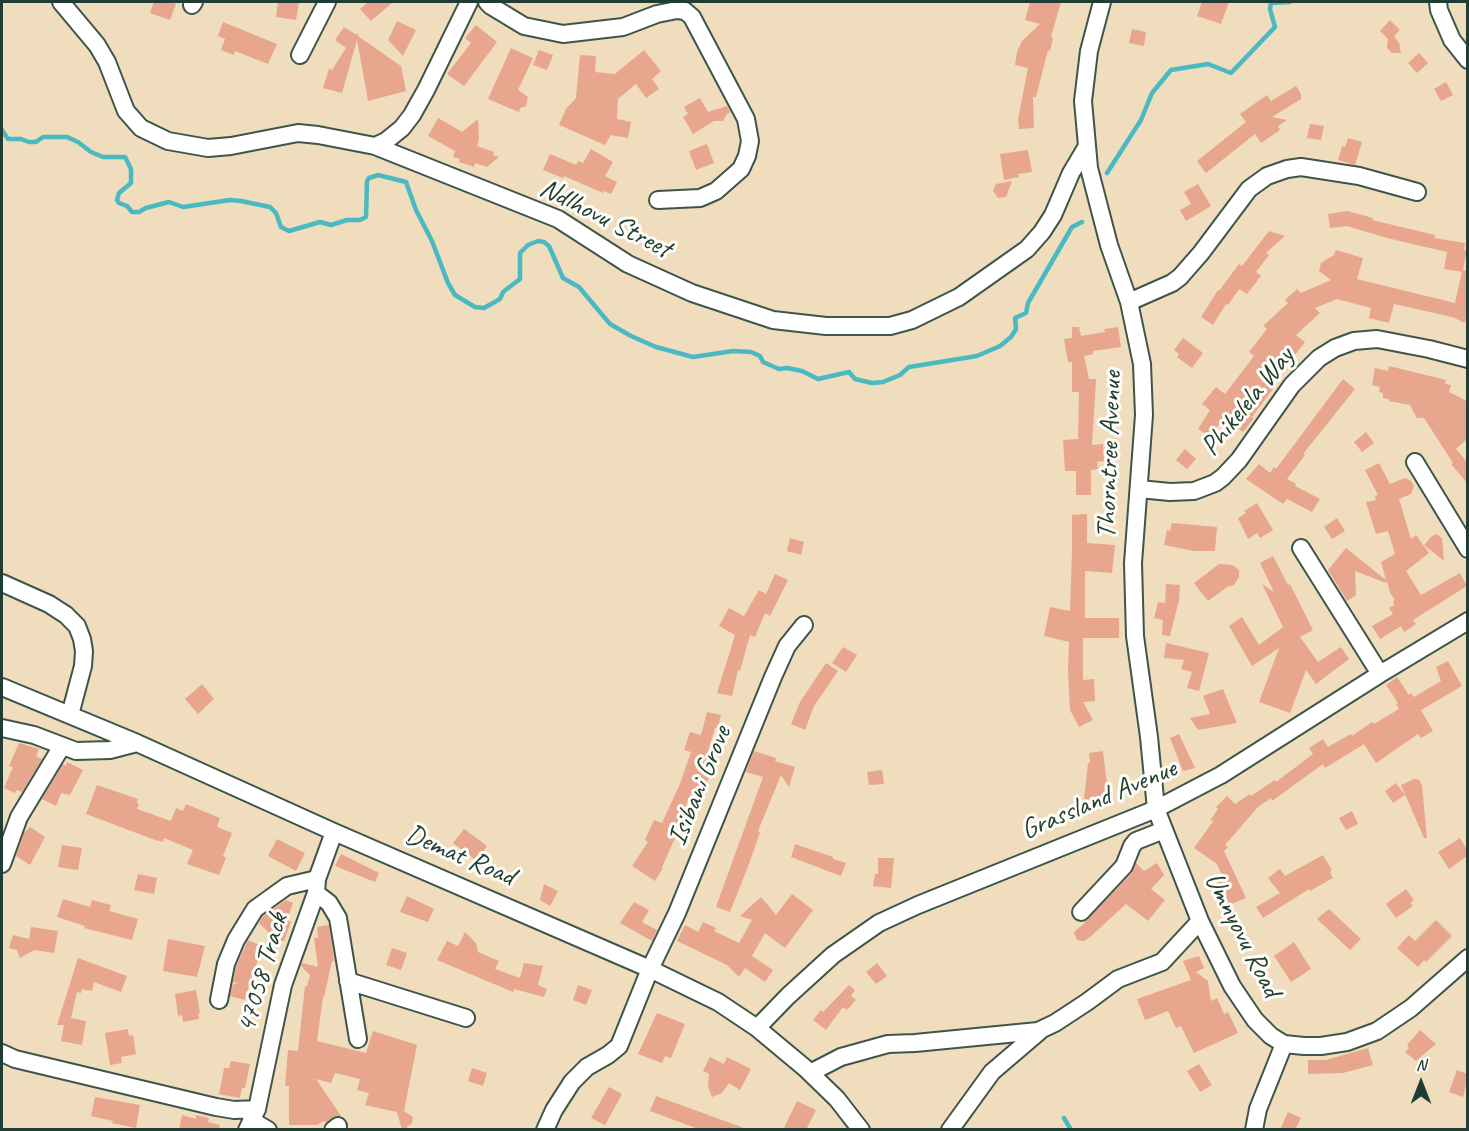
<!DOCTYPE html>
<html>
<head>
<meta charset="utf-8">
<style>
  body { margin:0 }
  #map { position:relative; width:1469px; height:1131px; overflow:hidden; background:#f0ddbd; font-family:Caveat,sans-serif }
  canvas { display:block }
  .frame { position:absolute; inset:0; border:3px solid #1f3d34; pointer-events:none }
  .north { position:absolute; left:1391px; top:1053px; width:60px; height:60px; -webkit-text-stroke:4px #fdfcf7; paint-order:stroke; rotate:0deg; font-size:16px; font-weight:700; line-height:24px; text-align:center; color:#1f3d34 }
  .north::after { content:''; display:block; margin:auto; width:21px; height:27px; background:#1f3d34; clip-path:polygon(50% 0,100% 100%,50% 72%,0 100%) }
</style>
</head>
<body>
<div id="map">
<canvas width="1469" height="1131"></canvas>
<div class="frame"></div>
<div class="north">N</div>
</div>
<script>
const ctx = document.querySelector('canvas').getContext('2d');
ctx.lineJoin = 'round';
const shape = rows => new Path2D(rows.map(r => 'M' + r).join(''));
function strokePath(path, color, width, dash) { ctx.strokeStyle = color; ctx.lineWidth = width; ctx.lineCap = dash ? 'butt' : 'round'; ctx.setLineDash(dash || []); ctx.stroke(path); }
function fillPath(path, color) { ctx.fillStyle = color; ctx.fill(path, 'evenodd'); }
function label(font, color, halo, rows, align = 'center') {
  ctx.font = font + ' Caveat,sans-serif'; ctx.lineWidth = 6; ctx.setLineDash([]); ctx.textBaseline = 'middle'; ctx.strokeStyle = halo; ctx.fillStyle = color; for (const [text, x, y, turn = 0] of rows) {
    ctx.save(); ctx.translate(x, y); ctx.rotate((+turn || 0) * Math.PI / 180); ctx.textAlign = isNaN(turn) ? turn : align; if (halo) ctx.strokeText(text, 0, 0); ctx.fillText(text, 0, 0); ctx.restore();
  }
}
strokePath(shape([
  [2,130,8,139,21,139,29,142,36,142,43,137,67,137,78,142,91,152,103,157,125,157,131,169,131,183,119,193,117,200,119,203,127,206,132,212,139,212,146,208,169,202,183,207,230,200,241,201,270,207,276,213,281,227,289,231,320,222,331,225,347,220,360,220,366,217,367,181,369,178,378,175,406,182,416,210,432,241,448,283,455,295,475,307,484,308,500,299,503,292,520,279,520,253,528,245,538,241,544,242,549,246,563,278,579,287,610,324,631,336,656,347,693,357,733,351,751,352,760,356,763,362,779,369,787,368,802,371,818,379,849,372,855,379,872,383,883,382,900,375,909,367,977,356,1000,346,1011,337,1016,329,1015,318,1026,313,1028,303,1072,227,1082,222],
  [1107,173,1141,120,1152,93,1171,70,1208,64,1231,73,1275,27,1270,9,1271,3,1290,2],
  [1064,1118,1071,1130]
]), '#4ab9c1', 4.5);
fillPath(shape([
  [154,2,169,2,176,4,170,20,150,13],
  [278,2,299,2,296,20,276,17],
  [368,2,393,2,371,21,360,9],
  [1030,2,1061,2,1051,37,1053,38,1050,51,1048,50,1036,97,1033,97,1034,128,1019,129,1018,119,1028,68,1015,65,1017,52,1022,41,1040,24,1025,20],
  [1202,2,1229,2,1221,24,1197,16],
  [1390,20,1400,30,1394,36,1399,43,1401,53,1392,53,1387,48,1388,39,1380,31],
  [397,21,416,30,403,56,388,40],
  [223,22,277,44,268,64,235,51,234,55,221,50,225,39,218,36],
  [476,25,497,42,464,86,447,74,471,43,465,38],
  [344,27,355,34,359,34,358,36,401,66,406,91,368,101,357,40,342,93,323,88,329,69,332,70,346,48,335,40],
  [1132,29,1146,32,1144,46,1129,43],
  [511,48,533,58,518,90,528,97,526,106,520,108,519,112,488,99],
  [539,50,553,55,547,70,533,65],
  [644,50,661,71,652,79,659,89,646,98,636,84,618,99,617,119,631,122,628,138,611,135,605,145,559,125,566,109,576,98,580,55,596,56,595,72,615,74],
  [1419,53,1428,63,1417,73,1408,63],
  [1446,82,1453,95,1441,101,1434,89],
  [1296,86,1301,94,1301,99,1272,117,1287,120,1278,126,1280,130,1261,143,1255,134,1206,173,1197,161,1246,122,1240,114,1267,95,1271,101],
  [700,98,708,112,727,106,730,112,727,114,723,121,714,121,693,134,683,117,688,114,684,107],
  [438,118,462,132,478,119,479,139,477,146,494,152,493,155,499,157,487,167,475,163,474,167,459,162,460,159,453,157,455,151,428,136],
  [1310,124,1324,126,1321,140,1307,138],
  [1348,138,1362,142,1355,165,1338,160,1342,146,1345,147],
  [707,144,714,163,696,170,689,151],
  [591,149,613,162,605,176,617,182,611,194,604,191,603,193,564,176,563,178,543,170,550,154,576,165,578,161,583,163],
  [1028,150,1032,172,1018,174,1019,177,1004,180,1000,154],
  [1012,181,1006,197,998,198,993,191,996,184],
  [1198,184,1211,206,1186,221,1180,210,1191,204,1184,192],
  [1347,211,1373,218,1372,220,1435,235,1434,238,1465,243,1464,250,1467,250,1463,270,1467,271,1467,313,1465,323,1452,317,1394,304,1389,323,1369,318,1371,308,1337,299,1315,308,1320,313,1296,335,1305,342,1270,387,1273,389,1252,417,1254,418,1243,432,1224,417,1210,437,1198,429,1210,410,1202,404,1216,387,1225,394,1254,356,1249,352,1267,329,1263,326,1288,303,1285,300,1297,289,1301,293,1331,280,1319,271,1321,263,1334,255,1336,250,1363,258,1357,279,1455,303,1462,272,1444,269,1447,252,1387,238,1347,226,1330,228,1328,214],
  [1269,231,1285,236,1266,253,1269,255,1256,272,1261,276,1247,294,1239,289,1228,305,1226,304,1213,325,1201,317,1218,290,1219,291,1239,264,1242,266],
  [1072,327,1079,327,1081,336,1105,332,1104,329,1118,327,1121,347,1093,351,1093,354,1084,356,1089,379,1096,379,1092,445,1103,444,1104,461,1097,462,1098,469,1091,470,1091,495,1076,495,1076,471,1065,471,1063,440,1078,439,1079,392,1072,392,1072,362,1068,362,1064,339,1072,338],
  [1183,338,1203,353,1192,368,1177,357,1179,354,1174,350],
  [1389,366,1446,380,1445,384,1451,385,1449,392,1467,401,1467,439,1456,449,1467,462,1467,483,1451,464,1453,463,1424,418,1417,418,1410,405,1389,401,1389,399,1383,398,1383,393,1379,392,1380,387,1372,385,1375,368,1388,371],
  [1343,379,1355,389,1303,454,1305,455,1287,479,1296,484,1295,486,1320,499,1312,512,1287,499,1283,504,1246,479,1259,464,1270,473,1274,467,1276,469],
  [1366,432,1374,443,1362,452,1354,442],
  [1185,449,1196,459,1187,469,1176,460],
  [1379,463,1390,484,1405,478,1411,481,1414,486,1411,494,1399,499,1411,539,1416,535,1429,553,1406,571,1421,595,1460,573,1467,586,1413,620,1416,624,1404,632,1401,626,1380,639,1372,626,1393,614,1389,608,1394,605,1393,601,1395,600,1390,593,1387,581,1386,583,1355,571,1356,595,1347,601,1328,570,1346,548,1386,580,1381,562,1395,554,1388,531,1376,534,1366,502,1376,500,1375,496,1378,495,1365,470],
  [1257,503,1273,530,1260,538,1257,533,1248,539,1238,518,1246,513,1244,511],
  [1087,514,1087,543,1115,545,1112,573,1085,571,1085,618,1119,618,1119,638,1083,638,1083,680,1094,679,1095,701,1083,702,1093,720,1079,727,1070,710,1068,670,1069,642,1044,636,1050,607,1070,611,1072,551,1072,515],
  [1337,518,1345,531,1332,539,1324,527],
  [1172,523,1217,527,1215,551,1194,551,1164,545,1167,530,1170,531],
  [1437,534,1442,538,1444,561,1424,545,1432,536],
  [790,538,804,542,801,555,787,551],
  [1273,556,1288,585,1290,584,1313,630,1300,637,1318,662,1341,647,1349,659,1316,684,1306,670,1290,713,1259,702,1279,648,1252,666,1229,626,1242,617,1259,645,1283,627,1262,584,1274,592,1260,563],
  [1219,564,1232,565,1239,570,1239,577,1234,585,1227,587,1208,601,1194,583],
  [775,574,788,580,770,616,765,613,755,637,750,635,740,671,738,670,732,696,717,693,735,635,719,626,729,608,744,616,759,590,766,594],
  [1166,584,1180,585,1179,600,1170,636,1162,635,1163,620,1154,618,1158,602,1165,603],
  [1166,643,1209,653,1199,691,1187,688,1192,672,1181,669,1184,660,1164,658],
  [843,647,857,655,846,672,832,663],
  [1448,661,1462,686,1421,710,1433,731,1421,738,1418,734,1376,763,1364,744,1325,768,1323,764,1272,801,1271,798,1258,807,1225,845,1228,847,1224,851,1246,898,1225,907,1214,884,1224,880,1217,864,1194,848,1214,820,1210,821,1218,809,1216,807,1227,796,1235,804,1250,794,1251,796,1275,780,1276,782,1313,754,1309,748,1323,739,1328,747,1351,734,1352,736,1372,722,1374,724,1399,709,1396,704,1398,703,1386,685,1397,677,1409,695,1411,693,1414,697,1441,681,1436,667],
  [826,663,838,671,814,706,805,730,791,724,800,702],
  [202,684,214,699,198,714,185,699],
  [1223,689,1237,723,1198,730,1190,718,1210,714,1203,696],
  [707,712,721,715,718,728,715,728,707,755,716,759,704,791,694,788,672,836,675,838,662,867,663,868,655,881,632,866,648,842,645,840,654,820,662,823,680,784,691,752,684,750,690,732,701,735],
  [1179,734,1195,768,1183,771,1170,738],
  [19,743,39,749,36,756,42,759,22,792,17,790,15,793,4,788,13,767,9,766],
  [754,751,776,758,775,761,795,767,789,787,781,775,758,831,760,832,749,864,730,912,716,907,763,777,746,772],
  [1103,751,1107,784,1110,784,1108,798,1099,797,1099,801,1084,799,1088,763,1090,763,1089,753],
  [67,762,83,770,70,795,61,793,56,806,42,799,63,764,66,766],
  [882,770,884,784,869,785,867,772],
  [1414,779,1419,780,1422,785,1427,838,1424,838,1401,785],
  [1396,783,1405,795,1393,803,1385,791],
  [97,785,138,799,137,803,139,804,137,809,171,821,176,808,183,811,186,804,220,818,217,827,232,833,223,856,226,858,219,875,187,864,193,850,164,838,163,842,155,840,86,814],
  [1352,811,1358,824,1346,830,1339,818],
  [30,827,45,837,30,865,16,856,24,833],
  [464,829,487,846,477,861,453,843],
  [1460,838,1467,850,1467,856,1449,869,1438,852],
  [277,839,305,853,296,871,268,856],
  [795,844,833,857,833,859,846,863,841,876,791,857],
  [62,845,82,848,78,870,58,867],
  [341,854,379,873,375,882,335,866],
  [1323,855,1332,870,1330,872,1333,878,1310,891,1309,889,1263,918,1256,907,1280,893,1268,878,1280,869,1285,876],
  [878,858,894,858,891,888,873,886,875,874,878,874],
  [1136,863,1144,871,1157,863,1164,875,1151,889,1165,900,1148,921,1126,904,1090,937,1084,941,1077,940,1074,933,1076,930,1085,923,1084,922,1132,873],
  [138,874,157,878,154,894,134,890],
  [544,884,558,891,550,906,540,900],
  [1406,889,1414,900,1410,903,1413,906,1396,918,1386,904],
  [792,894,813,910,785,948,765,933,752,956,773,970,765,982,745,968,739,977,727,965,677,941,685,925,698,932,703,922,716,928,714,931,739,943,752,920,740,916,761,897,776,915],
  [407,896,434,909,428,922,400,912],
  [63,899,90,907,92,900,111,905,109,911,138,919,132,940,84,928,85,926,57,917],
  [286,900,293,903,287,920,291,922,284,941,277,941,259,923,263,916],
  [634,902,649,910,642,922,657,930,652,941,620,923],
  [1329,909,1361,939,1350,950,1317,919],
  [1436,920,1452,936,1426,962,1424,960,1418,967,1397,948,1409,935,1415,941],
  [329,925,334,961,332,961,324,997,323,997,317,1041,366,1053,373,1031,417,1045,404,1111,413,1117,412,1123,404,1130,402,1130,397,1112,365,1105,369,1093,357,1090,360,1079,335,1073,331,1083,316,1079,341,1116,336,1116,326,1123,324,1121,317,1125,289,1125,289,1086,285,1086,288,1050,298,1051,305,986,307,986,310,975,301,966,302,963,318,967,314,938,318,938,317,927],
  [31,927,58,931,54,953,34,950,20,958,17,950,9,948,13,935,29,939],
  [465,932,476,943,478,952,499,961,495,969,520,978,524,963,543,966,538,985,547,989,544,997,514,989,513,992,437,960,447,941,458,946],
  [168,939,205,946,197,977,163,971],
  [248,940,264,947,253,972,245,1000,230,996,233,984,239,983,233,982,236,967],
  [1294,942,1311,969,1291,982,1274,956],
  [392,948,407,953,401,970,386,965],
  [1199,956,1204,968,1196,972,1208,981,1211,1001,1217,998,1224,1014,1228,1012,1238,1033,1194,1053,1181,1026,1176,1028,1168,1011,1145,1020,1137,999,1191,980,1183,961],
  [78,958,127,976,121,992,94,982,92,991,82,989,81,993,77,992,71,1018,86,1021,82,1045,61,1041,64,1025,57,1025],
  [877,963,887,976,876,984,866,972],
  [578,985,592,990,586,1005,573,1000],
  [849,985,855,990,851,996,856,1000,847,1010,843,1007,826,1030,813,1020,821,1010,823,1012],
  [196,990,200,1013,198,1013,199,1019,183,1022,182,1015,178,1016,175,994],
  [657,1013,685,1024,671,1058,665,1056,662,1063,638,1054],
  [128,1029,129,1036,133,1035,136,1054,121,1057,122,1063,110,1065,105,1033],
  [1420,1030,1436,1044,1416,1061,1405,1052,1409,1048,1407,1045],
  [1368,1048,1373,1065,1343,1073,1308,1074,1308,1060,1326,1060],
  [710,1057,724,1064,727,1057,751,1069,740,1090,729,1083,722,1093,712,1097,708,1087,709,1074,703,1071],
  [231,1061,250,1064,245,1088,242,1088,240,1098,219,1094,224,1068,229,1068],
  [1199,1064,1212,1085,1200,1092,1187,1071],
  [472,1068,487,1073,483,1086,468,1081],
  [1457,1070,1467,1074,1467,1081,1463,1097,1449,1092],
  [609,1087,622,1094,605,1125,591,1118],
  [656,1096,744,1128,743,1130,701,1130,650,1111],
  [95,1097,140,1105,136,1128,112,1123,113,1121,91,1116],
  [797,1101,816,1110,806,1130,783,1130],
  [1288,1112,1301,1118,1295,1130,1280,1130],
  [182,1115,196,1119,196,1115,209,1118,208,1122,220,1125,219,1130,179,1130]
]), '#e7a68d');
const minor = shape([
  [61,2,97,45,107,62,126,111,141,128,168,141,208,148,231,146,298,133,318,135,375,146,558,219,628,264,692,293,773,320,826,326,890,326,912,320,959,297,1027,249,1042,232,1053,215,1071,173,1087,146],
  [487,2,491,6,524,26,563,34,623,27,657,14,677,10,685,11,692,17,746,119,750,141,747,156,741,169,716,191,700,198,658,200],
  [1102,2,1089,51,1083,101,1089,168,1109,245,1129,302,1142,364,1144,415,1133,563,1135,636,1149,737,1156,809,1200,921,1232,986,1255,1020,1271,1036,1284,1044,1304,1046,1321,1046,1347,1042,1377,1031,1411,1008,1468,958],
  [1438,2,1439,10,1452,40,1468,60],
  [192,5,194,2],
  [300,55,327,2],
  [375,146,386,141,402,128,412,115,426,90,469,2],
  [1129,302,1172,283,1180,277,1201,253,1249,189,1267,176,1287,169,1301,167,1359,176,1417,192],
  [1415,462,1468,549],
  [1139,489,1170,492,1194,491,1215,483,1223,477,1239,460,1292,385,1319,358,1335,348,1354,341,1377,339,1429,349,1468,359],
  [1301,548,1380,674],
  [2,583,49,604,66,615,77,626,82,639,84,651,83,666,70,715],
  [2,687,137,743,334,832,650,969,718,1002,757,1028,805,1068,837,1099,861,1130],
  [2,728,34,735,76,751,110,750,137,743],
  [2,864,19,817,62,746],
  [316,893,329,903,338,918,358,1039],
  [1081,912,1124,866,1132,846,1136,841,1164,830],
  [348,981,466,1018],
  [219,1000,226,964,236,940,255,909,287,886,317,879],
  [757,1028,788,996,833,955,879,923,918,905,1156,809,1221,775,1380,674,1468,621],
  [2,1053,15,1059,216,1107,234,1110,257,1109],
  [810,1073,841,1057,888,1044,915,1043,1038,1031,1055,1023,1087,1002,1118,979,1162,962,1200,921],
  [251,1120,268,1130],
  [247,1130,257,1109,283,985,316,893,317,879,334,832],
  [333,1130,338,1126],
  [545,1130,554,1110,572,1082,587,1067,608,1055,619,1046,650,969,677,913,773,677,787,646,804,625],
  [950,1130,992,1072,1040,1031],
  [1254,1130,1258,1109,1284,1044]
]);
strokePath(minor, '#3e5549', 20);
strokePath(minor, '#fff', 16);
label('28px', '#1f3d34', '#fdfcf7', [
  ["Ndlhovu Street",605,219,27],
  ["Phikelela Way",1248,402,-51],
  ["Thorntree Avenue",1110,455,-88],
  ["Isibani Grove",700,786,-68],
  ["Grassland Avenue",1099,800,-23],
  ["Demat Road",460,856,23],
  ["Umnyovu Road",1242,935,63],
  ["47058 Track",263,973,-74]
]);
</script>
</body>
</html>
